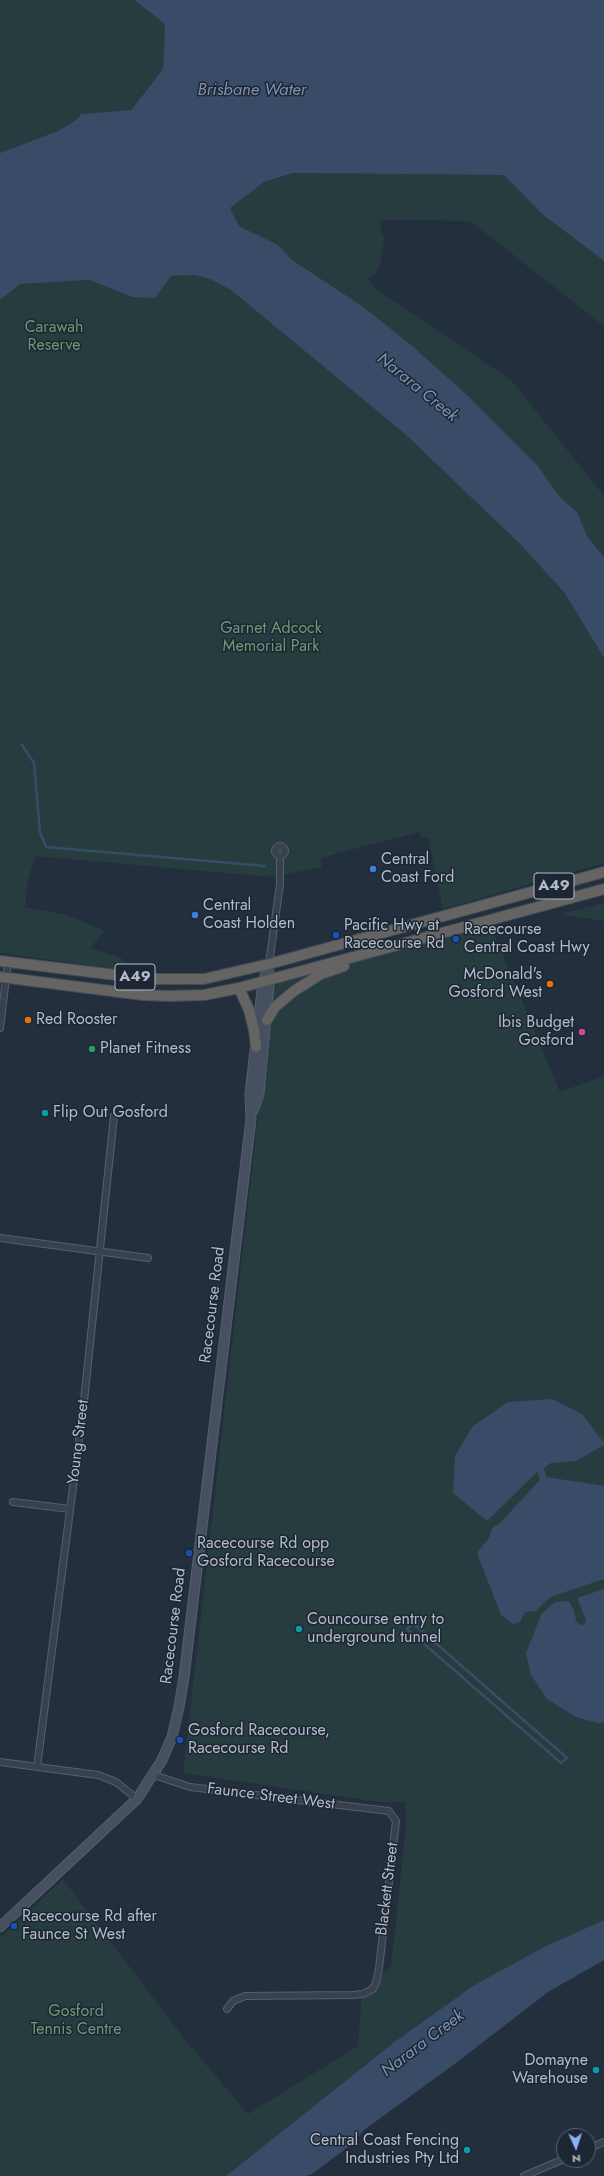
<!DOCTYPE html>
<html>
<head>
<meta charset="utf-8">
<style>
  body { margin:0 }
  #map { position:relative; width:604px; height:2176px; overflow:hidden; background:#242f3e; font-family:Jost,sans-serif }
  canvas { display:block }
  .north { position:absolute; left:556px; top:2128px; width:40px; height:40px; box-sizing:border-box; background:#1d2633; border:1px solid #59626f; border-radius:50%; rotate:177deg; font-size:11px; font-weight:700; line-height:16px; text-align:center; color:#b4bcc9 }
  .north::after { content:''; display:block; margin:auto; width:14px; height:18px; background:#8ab4f8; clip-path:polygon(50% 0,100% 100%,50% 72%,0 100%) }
</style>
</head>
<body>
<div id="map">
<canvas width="604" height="2176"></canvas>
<div class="north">N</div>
</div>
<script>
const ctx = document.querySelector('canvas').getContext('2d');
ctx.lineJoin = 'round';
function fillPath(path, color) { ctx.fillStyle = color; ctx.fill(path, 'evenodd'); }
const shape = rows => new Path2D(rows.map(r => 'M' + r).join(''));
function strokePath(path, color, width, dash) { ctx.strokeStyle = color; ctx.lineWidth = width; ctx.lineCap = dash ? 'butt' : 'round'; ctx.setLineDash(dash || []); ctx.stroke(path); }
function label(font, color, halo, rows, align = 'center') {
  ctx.font = font + ' Jost,sans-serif'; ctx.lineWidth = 3; ctx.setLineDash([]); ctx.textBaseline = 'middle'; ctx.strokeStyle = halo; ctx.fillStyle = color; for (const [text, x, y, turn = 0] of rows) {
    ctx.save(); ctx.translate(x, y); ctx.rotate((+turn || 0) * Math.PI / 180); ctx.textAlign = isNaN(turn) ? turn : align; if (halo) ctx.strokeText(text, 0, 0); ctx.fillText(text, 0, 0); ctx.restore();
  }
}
fillPath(shape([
  [0,0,134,0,165,23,163,69,130,110,81,114,76,120,58,131,0,153],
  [293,173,504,175,542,214,604,261,604,326,470,221,380,220,380,227,384,239,380,263,376,274,368,279,376,289,511,380,601,492,604,497,604,557,587,536,577,512,559,496,538,466,466,394,410,344,362,306,292,260,278,245,239,226,230,208,264,182],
  [195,275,210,279,231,290,405,434,519,543,564,592,604,658,604,863,443,909,428,837,421,838,419,832,320,858,322,867,271,877,35,856,28,880,25,907,67,915,105,931,90,948,121,958,125,963,124,970,0,953,0,300,20,284,90,280,132,297,171,276],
  [604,903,604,921,561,914],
  [489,922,560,1092,604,1076,604,1920,544,1947,227,2176,0,2176,0,1938,63,1879,182,2036,248,2114,358,2046,362,1991,391,1966,406,1828,406,1802,380,1802,183,1773,273,985]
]), '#263c3f');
fillPath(shape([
  [134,0,604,0,604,261,542,214,504,175,293,173,264,182,230,208,239,226,278,245,292,260,362,306,410,344,466,394,538,466,559,496,577,512,587,536,604,557,604,658,564,592,519,543,405,434,231,290,210,279,195,275,171,276,155,298,132,297,90,280,20,284,0,300,0,153,58,131,76,120,81,114,131,110,163,69,165,24],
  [552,1399,582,1414,604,1443,604,1445,576,1461,551,1463,544,1468,546,1477,604,1486,604,1579,550,1597,536,1611,525,1612,520,1622,513,1624,501,1615,477,1553,489,1538,493,1527,499,1524,540,1480,537,1472,487,1521,453,1493,455,1456,473,1426,508,1402],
  [604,1589,604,1722,598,1723,576,1717,547,1699,531,1675,526,1653,542,1613,555,1602,569,1601,575,1613,576,1622,581,1625,585,1624,586,1620,577,1598],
  [604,1920,604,1960,548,1992,456,2063,364,2130,352,2144,312,2174,306,2176,226,2176,396,2041,473,1986,544,1947]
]), '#394c67');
strokePath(shape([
  [22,745,34,763,40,832,46,847,265,866],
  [413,1623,504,1703,567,1758,561,1763,407,1629,413,1623]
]), '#394c67', 2.5);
const minor = shape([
  '275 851a5 5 0 1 1 10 0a5 5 0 1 1-10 0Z',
  [269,964,280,884,280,856],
  [0,1028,8,962],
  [0,1238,148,1258],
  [13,1502,70,1509],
  [0,1762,98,1775,116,1782,137,1799],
  [37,1767,84,1401,114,1116],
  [154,1775,190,1787,389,1811,396,1821,379,1968,376,1983,373,1989,363,1994,353,1995,245,1996,233,2001,227,2009],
  [588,2149,604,2142],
  [524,2176,564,2159]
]);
const secondary = shape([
  [253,1111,259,1094,270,974],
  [0,1927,137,1799,162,1760,172,1737,179,1707,184,1677,251,1119,250,1094,263,982,269,964]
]);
const trunk = shape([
  [0,961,149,979,204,979,269,964,604,872],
  [0,977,143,995,168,996,204,995,239,988,604,889],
  [239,988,249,1010,254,1030,256,1047],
  [267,1020,275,1007,294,991,321,974,344,966]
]);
strokePath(minor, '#565f6c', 8);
strokePath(secondary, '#565f6c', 11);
strokePath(trunk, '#434c59', 12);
strokePath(minor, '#38414e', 6);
strokePath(secondary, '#465061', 9);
strokePath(trunk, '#656462', 10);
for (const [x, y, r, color] of [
  [373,869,4,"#3f7fe0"],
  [195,915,4,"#3f7fe0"],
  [336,935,4,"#1a4fb4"],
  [456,939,4,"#1a4fb4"],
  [550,984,4,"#e8710a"],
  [28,1020,4,"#e8710a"],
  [582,1032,4,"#d1479c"],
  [92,1049,4,"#2e9e5b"],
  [45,1113,4,"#0f9aa8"],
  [189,1553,4,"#1a4fb4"],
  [299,1629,4,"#0f9aa8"],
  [180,1740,4,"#1a4fb4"],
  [14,1926,4,"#1a4fb4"],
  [596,2070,4,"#0f9aa8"],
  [467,2150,4,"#0f9aa8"]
]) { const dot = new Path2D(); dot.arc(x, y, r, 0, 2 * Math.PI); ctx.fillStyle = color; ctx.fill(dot); strokePath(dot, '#1d2633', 1.5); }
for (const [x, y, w] of [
  [554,886,40],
  [135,977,40]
]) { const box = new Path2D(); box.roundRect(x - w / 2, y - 13, w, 26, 3); ctx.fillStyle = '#1d2633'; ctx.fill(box); strokePath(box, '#b4bcc9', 1); }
label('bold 15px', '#b4bcc9', null, [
  ["A49",554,886],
  ["A49",135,977]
]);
label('16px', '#6b9a76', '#1d2633', [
  ["Carawah",54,328],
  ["Reserve",54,346],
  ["Garnet Adcock",271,629],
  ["Memorial Park",271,647],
  ["Gosford",76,2012],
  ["Tennis Centre",76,2030]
]);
label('16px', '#b4bcc9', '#1d2633', [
  ["Central",381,860],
  ["Coast Ford",381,878],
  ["Central",203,906],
  ["Coast Holden",203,924],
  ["Pacific Hwy at",344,926],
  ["Racecourse Rd",344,944],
  ["Racecourse",464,930],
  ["Central Coast Hwy",464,948],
  ["McDonald's",542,975,"right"],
  ["Gosford West",542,993,"right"],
  ["Red Rooster",36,1020],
  ["Ibis Budget",574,1023,"right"],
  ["Gosford",574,1041,"right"],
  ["Planet Fitness",100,1049],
  ["Flip Out Gosford",53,1113],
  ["Racecourse Rd opp",197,1544],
  ["Gosford Racecourse",197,1562],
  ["Councourse entry to",307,1620],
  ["underground tunnel",307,1638],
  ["Gosford Racecourse,",188,1731],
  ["Racecourse Rd",188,1749],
  ["Racecourse Rd after",22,1917],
  ["Faunce St West",22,1935],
  ["Domayne",588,2061,"right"],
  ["Warehouse",588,2079,"right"],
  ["Central Coast Fencing",459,2141,"right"],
  ["Industries Pty Ltd",459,2159,"right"]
], 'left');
label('16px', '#b4bcc9', '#1d2633', [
  ["Racecourse Road",213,1305,-83],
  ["Young Street",79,1442,-83],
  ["Racecourse Road",174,1626,-83],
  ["Faunce Street West",271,1797,7],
  ["Blackett Street",388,1889,-83]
]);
label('italic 17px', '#7c92b1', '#1d2633', [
  ["Brisbane Water",252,91],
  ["Narara Creek",417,388,39],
  ["Narara Creek",423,2044,-37]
]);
</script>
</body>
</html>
